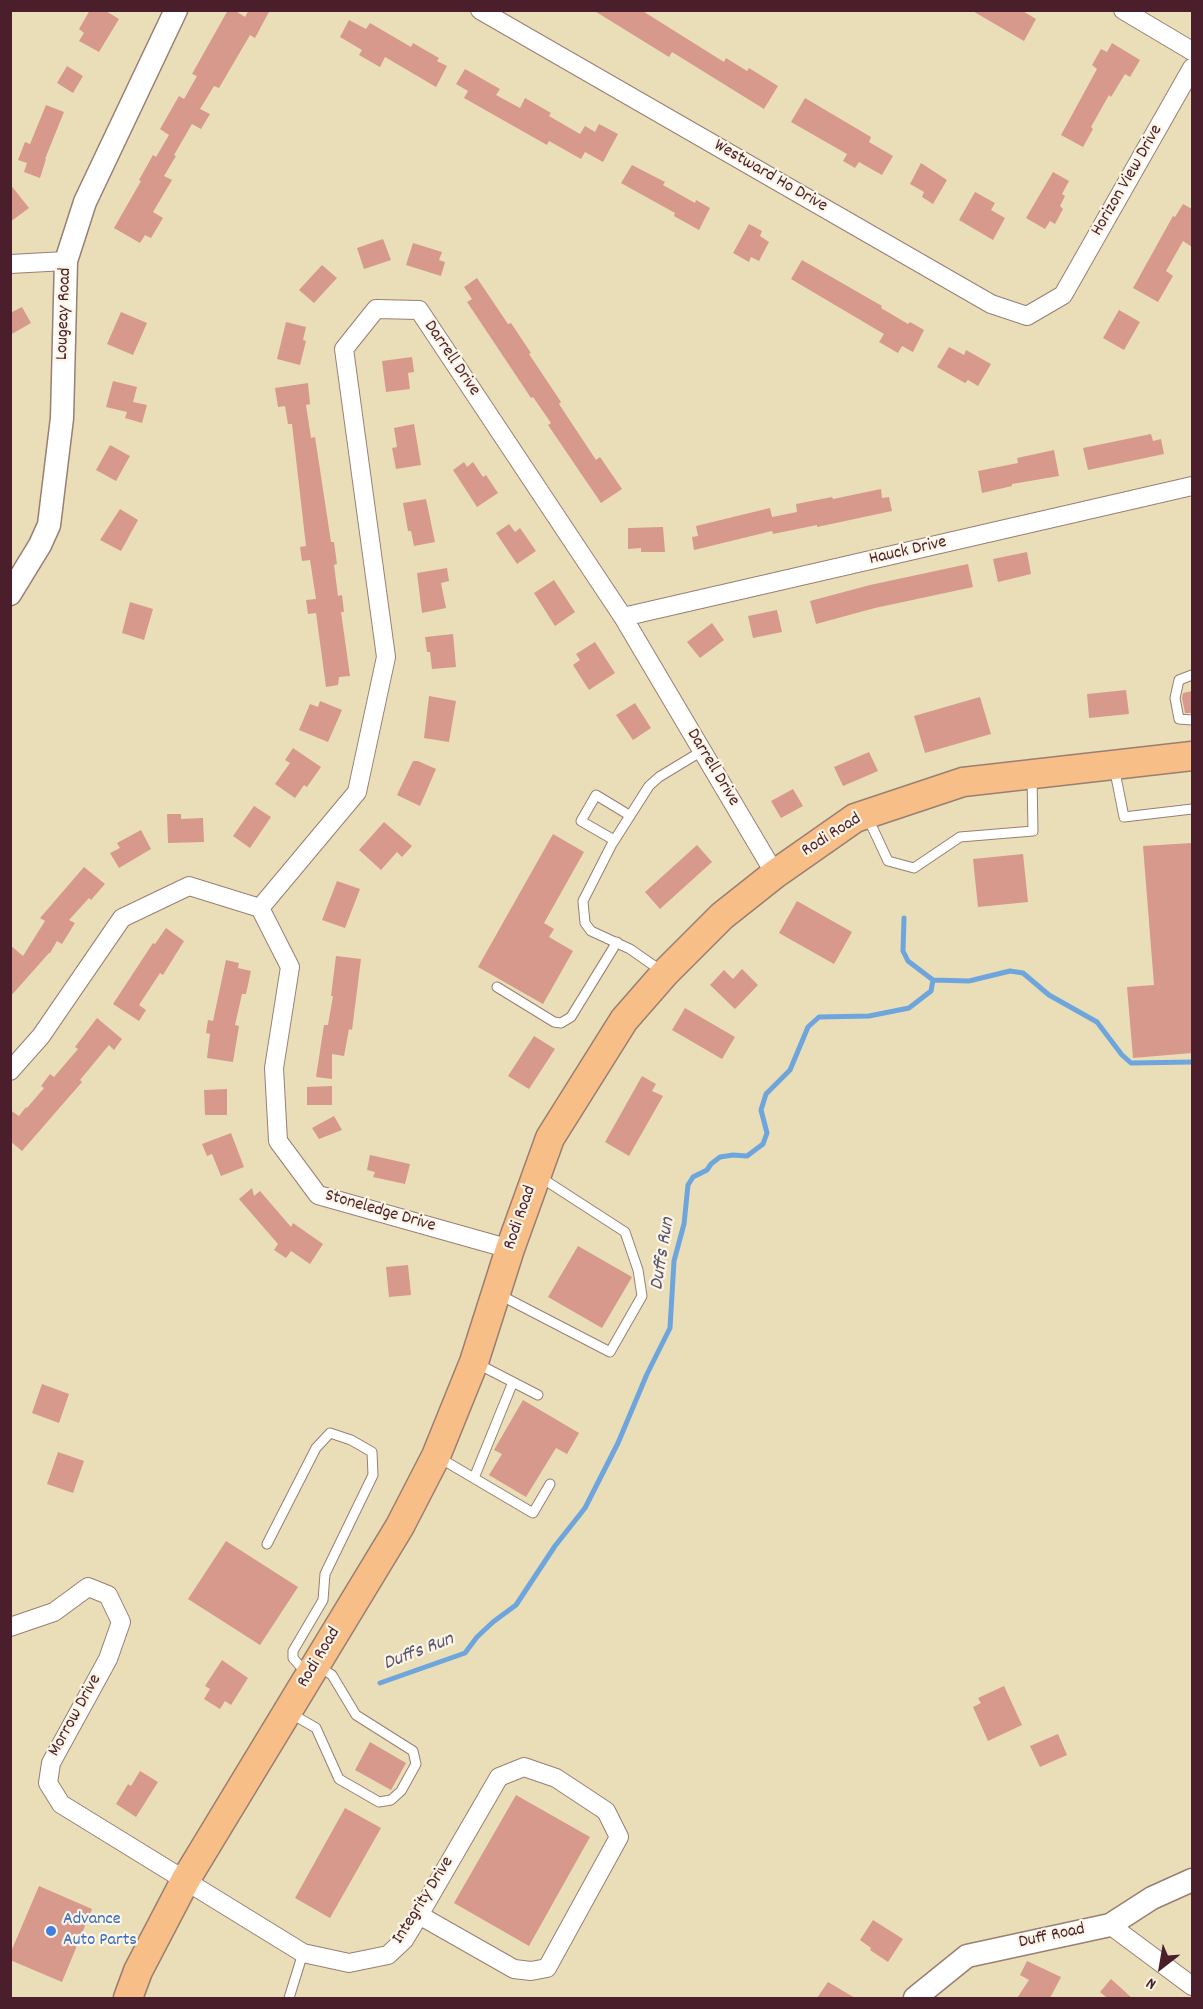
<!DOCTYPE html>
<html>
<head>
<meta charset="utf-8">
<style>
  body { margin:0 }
  #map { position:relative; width:1203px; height:2009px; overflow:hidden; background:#eadeb9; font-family:Dekko,sans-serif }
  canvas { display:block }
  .frame { position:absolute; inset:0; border:12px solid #4a1f2b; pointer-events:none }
  .north { position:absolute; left:1131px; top:1937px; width:60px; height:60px; -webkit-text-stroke:4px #fcf5e5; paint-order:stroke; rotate:211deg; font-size:16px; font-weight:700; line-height:24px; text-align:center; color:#4a1f2b }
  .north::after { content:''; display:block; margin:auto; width:21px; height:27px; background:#4a1f2b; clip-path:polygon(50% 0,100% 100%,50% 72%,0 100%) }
</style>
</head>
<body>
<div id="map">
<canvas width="1203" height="2009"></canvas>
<div class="frame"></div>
<div class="north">N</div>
</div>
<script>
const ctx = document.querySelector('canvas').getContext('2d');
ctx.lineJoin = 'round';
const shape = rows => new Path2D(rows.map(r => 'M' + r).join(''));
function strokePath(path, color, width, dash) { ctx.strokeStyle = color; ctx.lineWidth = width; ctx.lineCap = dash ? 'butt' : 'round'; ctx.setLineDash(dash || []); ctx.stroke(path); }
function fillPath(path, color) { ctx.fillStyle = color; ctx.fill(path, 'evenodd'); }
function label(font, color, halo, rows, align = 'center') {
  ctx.font = font + ' Dekko,sans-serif'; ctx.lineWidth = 4.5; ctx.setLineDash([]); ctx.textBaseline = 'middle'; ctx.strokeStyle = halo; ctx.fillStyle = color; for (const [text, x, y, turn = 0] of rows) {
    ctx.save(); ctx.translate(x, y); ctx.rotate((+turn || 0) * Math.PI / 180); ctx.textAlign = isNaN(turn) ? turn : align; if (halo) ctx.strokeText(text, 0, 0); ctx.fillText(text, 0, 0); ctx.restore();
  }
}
strokePath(shape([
  [933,980,969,981,1010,971,1023,973,1049,995,1097,1022,1122,1055,1131,1063,1192,1062],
  [380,1683,465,1653,477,1637,493,1622,516,1605,555,1546,585,1508,618,1443,647,1374,670,1328,674,1261,684,1224,688,1185,693,1177,707,1170,711,1164,720,1157,733,1155,747,1156,763,1144,767,1133,761,1110,766,1094,790,1070,808,1027,819,1017,869,1016,909,1008,931,991,933,980,908,961,903,951,904,918]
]), '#6ea5dc', 5);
fillPath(shape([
  [90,10,104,10,119,19,99,52,79,41,84,33,79,29],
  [228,10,234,10,245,17,249,10,270,10,255,38,250,35,219,88,214,86,200,109,210,114,201,129,192,124,174,155,176,156,164,176,172,180,153,212,163,218,151,238,145,235,140,243,114,228,141,181,139,180,153,155,156,157,169,135,160,129,179,96,184,99,197,76,192,74],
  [593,10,641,10,724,62,726,58,747,71,749,68,778,86,764,109,672,52,669,57],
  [971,10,1021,10,1036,19,1024,41],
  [349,20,366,29,370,23,411,47,413,43,439,58,437,61,447,66,436,87,385,57,380,67,359,55,362,50,340,37],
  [1112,43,1140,60,1130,77,1125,74,1111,97,1109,95,1091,127,1093,129,1083,147,1061,135,1097,69,1092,65,1101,49,1107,52],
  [67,66,83,76,73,93,57,83],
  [465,69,500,89,496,95,520,108,525,98,551,113,549,116,580,134,585,126,595,132,599,124,618,134,603,162,585,152,581,159,549,141,547,145,464,98,468,91,456,84],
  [805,98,871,137,869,142,893,156,882,175,859,162,855,168,843,161,847,154,791,122],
  [46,105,64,112,45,159,46,159,40,178,24,172,27,163,18,160,25,142,30,144],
  [921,163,947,180,933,204,922,197,924,192,910,184],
  [632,165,665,182,663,185,695,203,696,200,710,208,699,230,674,216,675,213,621,183],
  [1053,172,1069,181,1062,194,1065,196,1060,206,1063,209,1055,224,1050,221,1045,229,1026,218],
  [10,184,29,208,10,222],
  [975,192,995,203,991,210,1005,218,993,240,959,220],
  [1183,204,1192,209,1192,247,1183,241,1166,271,1173,276,1158,302,1133,288,1173,216,1175,217],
  [749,224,762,231,760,236,769,242,759,261,751,257,749,262,733,253],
  [383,239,391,260,364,269,357,248],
  [413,243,442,252,439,260,445,262,441,276,406,265],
  [802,260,882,306,881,308,908,324,910,322,924,330,913,352,902,346,898,353,879,342,884,334,791,279],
  [322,265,337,278,314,303,299,290],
  [477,278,508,324,511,323,531,353,529,354,561,402,559,404,596,460,600,457,622,489,601,503,548,425,551,423,533,397,531,398,467,302,472,299,464,287],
  [22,307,31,323,10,335,10,313],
  [1119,310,1140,322,1124,350,1103,338],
  [121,312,147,323,133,355,107,344],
  [286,322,306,327,303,340,306,341,300,365,277,359],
  [949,347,964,355,966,350,991,364,978,386,968,380,965,383,937,367],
  [412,357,414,372,408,373,410,389,386,392,382,361],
  [113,381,137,387,133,402,147,405,142,423,125,418,127,412,106,407],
  [308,383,310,404,306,405,311,438,315,437,331,542,334,542,337,564,334,565,338,596,342,595,344,612,341,612,350,676,339,677,338,685,326,687,316,613,308,614,306,600,316,599,310,560,302,561,300,547,306,546,292,424,288,424,285,406,278,407,275,388],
  [414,424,421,465,396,469,392,448,397,447,394,428],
  [1151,434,1153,441,1161,439,1164,454,1088,470,1083,448],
  [110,445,130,456,116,481,96,470],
  [1054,450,1059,476,1012,484,1012,486,982,493,978,471,1018,463,1017,458],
  [464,462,467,467,473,462,483,477,486,475,498,493,477,507,453,470],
  [881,489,882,498,889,497,892,511,817,527,817,525,773,534,772,531,694,550,692,537,698,536,696,526,770,508,772,517,797,512,796,504,832,497,833,499],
  [426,499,435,542,414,546,411,531,408,531,403,503],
  [120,509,138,520,121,551,100,540],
  [509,524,515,532,520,528,536,551,517,564,496,533],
  [663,527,665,552,641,552,641,548,628,549,628,528],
  [1027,552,1031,574,998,582,993,559],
  [968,564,973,587,875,608,816,624,810,601,870,585],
  [447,568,449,581,441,583,446,608,422,613,417,573],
  [554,580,575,612,555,626,534,593],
  [130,602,153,609,144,640,122,633],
  [777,610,782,632,753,638,748,616],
  [712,623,724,640,700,658,687,642],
  [453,634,456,667,432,669,430,652,427,652,425,637],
  [595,642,615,673,589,690,573,665,580,660,576,654],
  [1126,690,1129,714,1089,718,1087,694],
  [1192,691,1192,713,1185,713,1182,698,1183,693],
  [429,696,456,701,449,742,424,738],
  [980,697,991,734,925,753,914,716],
  [320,701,342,710,328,742,299,730,310,704,318,707],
  [635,703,651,728,633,740,616,715],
  [293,748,321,767,307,787,304,785,295,798,275,784,290,763,285,760],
  [869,752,878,771,843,786,834,767],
  [413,761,418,761,436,769,420,806,397,795],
  [793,789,803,806,781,818,771,801],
  [254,806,271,817,250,848,233,836],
  [167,814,181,814,181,819,203,818,204,842,168,843],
  [384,822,412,846,402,857,397,852,381,870,359,850],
  [141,830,151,849,119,868,110,853,120,848,117,843],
  [553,834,584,852,544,923,554,929,549,937,573,951,543,1004,478,967],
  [1192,843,1192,1053,1133,1058,1127,987,1154,985,1143,846],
  [697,845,712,862,660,909,645,892],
  [1023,854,1028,902,978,907,973,859],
  [84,867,105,884,91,900,89,898,69,920,75,923,62,944,57,941,50,953,49,953,10,997,10,945,23,956,45,921,40,918],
  [337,881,360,889,345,928,322,920],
  [797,901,852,932,834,964,779,933],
  [166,928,184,941,163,975,160,973,139,1005,146,1010,139,1021,113,1004,153,943,155,944],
  [336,956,361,959,352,1030,349,1029,344,1056,332,1054,332,1079,316,1077,324,1025,328,1025,333,996,331,996],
  [226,960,239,963,238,968,251,971,246,994,242,994,235,1025,239,1026,233,1062,207,1058,210,1034,206,1033,208,1020,213,1021],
  [742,969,758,985,735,1009,710,985,724,970,733,979],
  [685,1008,735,1037,722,1059,672,1030],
  [97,1018,122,1039,114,1050,109,1045,80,1080,82,1082,22,1151,10,1141,10,1110,19,1116,26,1107,27,1108,44,1088,41,1086,50,1074,54,1077,78,1049,75,1047],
  [534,1036,555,1049,529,1089,508,1076],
  [642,1076,656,1084,652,1091,663,1096,629,1156,605,1142],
  [332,1086,332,1105,307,1105,307,1087],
  [227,1089,227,1115,205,1115,204,1090],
  [334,1116,342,1130,319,1139,312,1128],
  [231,1133,244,1167,221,1176,212,1154,207,1156,202,1144],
  [370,1155,410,1164,405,1184,373,1177,375,1172,367,1170],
  [252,1188,254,1196,260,1191,291,1227,293,1223,323,1244,310,1264,291,1251,286,1258,274,1250,278,1244,239,1199],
  [578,1246,632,1277,602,1328,548,1297],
  [408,1265,411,1295,389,1297,386,1267],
  [42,1384,69,1394,59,1423,32,1413],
  [523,1400,579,1433,567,1454,556,1448,526,1497,489,1475,502,1454,494,1450],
  [58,1452,84,1461,73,1493,47,1484],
  [226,1541,298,1587,260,1645,188,1599],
  [222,1660,248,1678,231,1705,225,1701,220,1709,204,1699,210,1689,205,1686],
  [1004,1686,1022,1725,988,1741,973,1707,981,1703,978,1698],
  [1058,1734,1067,1755,1040,1767,1030,1746],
  [370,1742,406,1763,391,1790,355,1770],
  [140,1771,158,1782,136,1817,116,1804,128,1784,131,1786],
  [516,1795,590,1837,529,1946,454,1903],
  [345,1808,381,1828,330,1918,295,1898],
  [39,1886,92,1909,62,1982,10,1960,10,1954],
  [873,1920,903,1939,888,1962,870,1950,871,1948,860,1940],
  [1027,1961,1061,1977,1050,1998,1017,1998,1029,1980,1020,1975],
  [1111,1979,1132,1998,1107,1998,1100,1992],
  [828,1982,855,1998,817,1998]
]), '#d6998c');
const service = shape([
  [1192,675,1179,680,1175,698,1179,719,1192,720],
  [1114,767,1124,817,1192,809],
  [867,816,888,861,914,868,960,837,1033,831,1032,777],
  [614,840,581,821,596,795,629,815],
  [663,972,630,949,591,931,585,923,583,901,612,844,649,786,659,777,702,751],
  [497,987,554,1022,561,1023,571,1017,617,942],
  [500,1295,610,1352,642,1296,638,1270,625,1232,540,1177],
  [476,1363,538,1395],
  [438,1457,533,1513,550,1484],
  [474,1478,513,1382],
  [267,1544,316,1448,330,1433,351,1440,372,1452,373,1475,325,1574,323,1600,293,1651,293,1658,307,1674],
  [290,1713,316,1728,339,1779,379,1802,391,1800,401,1791,416,1764,413,1751,356,1715,332,1675,319,1667],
  [289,1998,303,1953]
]);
const minor = shape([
  [480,10,991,304,1027,316,1063,295,1192,68],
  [1123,10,1192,51],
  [10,264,66,261],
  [623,617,1192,486],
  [260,908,357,792,386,657,344,349,376,309,419,310,623,617,775,874],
  [10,1071,41,1036,122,918,189,886,260,908,290,967,274,1068,278,1141,318,1195,510,1249],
  [10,1627,54,1612,88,1587,108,1595,121,1622,108,1659,51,1763,48,1783,61,1804,303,1953,349,1963,388,1955,404,1940,419,1915,499,1777,524,1767,556,1778,606,1811,619,1837,547,1968,531,1971,514,1969,419,1915],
  [1110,1925,1192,1986]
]);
const tertiary = shape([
  [10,594,40,545,49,525,62,418,66,261,85,202,176,10],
  [915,1998,967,1956,1110,1925,1152,1898,1192,1880]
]);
const primary = shape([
  [128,1998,138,1971,186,1879,400,1526,436,1456,474,1362,510,1249,550,1138,624,1020,665,973,722,916,775,874,855,818,963,782,1192,756]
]);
strokePath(service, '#9a7e72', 11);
strokePath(minor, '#9a7e72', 20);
strokePath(tertiary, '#9a7e72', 25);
strokePath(primary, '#9a7e72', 31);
strokePath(service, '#fff', 9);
strokePath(minor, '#fff', 18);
strokePath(tertiary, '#fff', 22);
strokePath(primary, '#f7be87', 28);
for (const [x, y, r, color] of [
  [51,1931,6,"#3f7fe0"]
]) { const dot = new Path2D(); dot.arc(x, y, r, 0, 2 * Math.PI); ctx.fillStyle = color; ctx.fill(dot); strokePath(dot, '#fcf5e5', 2); }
label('18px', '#4a1f2b', '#fcf5e5', [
  ["Westward Ho Drive",770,177,30],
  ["Horizon View Drive",1128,181,-60],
  ["Lougeay Road",65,314,-88],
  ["Darrell Drive",451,359,56],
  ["Hauck Drive",908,552,-13],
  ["Darrell Drive",712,768,59],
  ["Rodi Road",832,836,-32],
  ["Stoneledge Drive",380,1212,16],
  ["Rodi Road",521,1218,-71],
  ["Rodi Road",320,1658,-59],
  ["Morrow Drive",76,1716,-61],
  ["Integrity Drive",424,1901,-58],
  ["Duff Road",1052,1937,-12]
]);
label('18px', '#366cbe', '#fcf5e5', [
  ["Advance",63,1921],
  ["Auto Parts",63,1942]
], 'left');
label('italic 20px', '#585572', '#fcf5e5', [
  ["Duffs Run",664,1254,-81],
  ["Duffs Run",419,1653,-21]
]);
</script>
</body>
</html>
